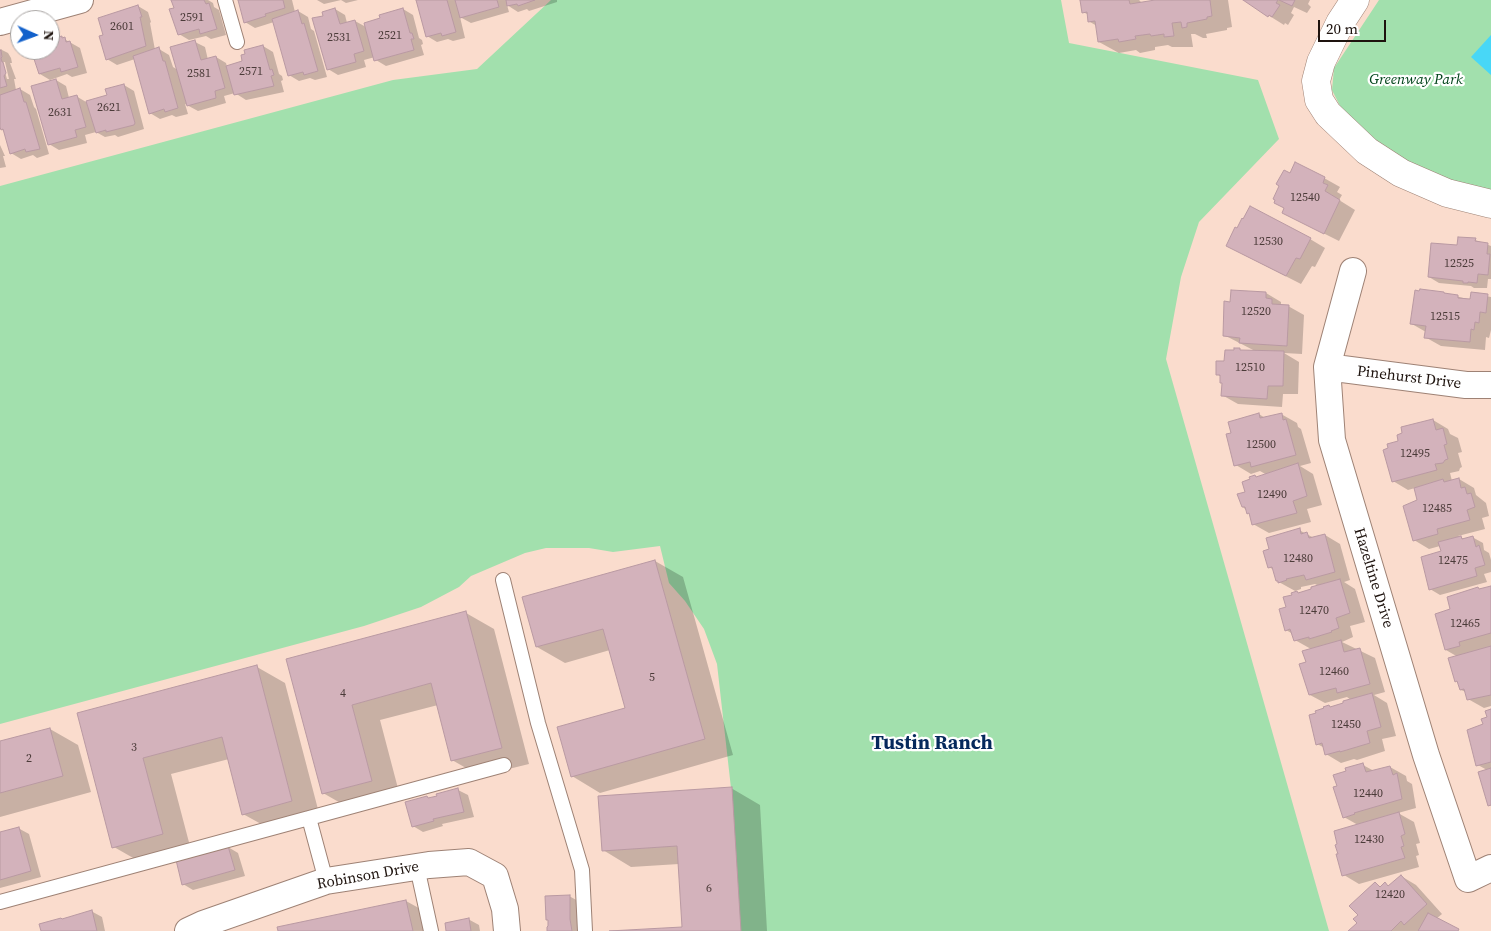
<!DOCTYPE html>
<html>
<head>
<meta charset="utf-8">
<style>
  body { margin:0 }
  #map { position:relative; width:1491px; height:931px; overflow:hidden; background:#fadccd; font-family:"Source Serif 4",serif }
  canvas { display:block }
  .north { position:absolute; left:10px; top:10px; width:50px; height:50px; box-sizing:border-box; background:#fff; border:1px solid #a5a19f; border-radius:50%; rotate:92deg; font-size:14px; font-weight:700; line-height:20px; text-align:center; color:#1e130e }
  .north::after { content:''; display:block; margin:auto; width:18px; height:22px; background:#1261cb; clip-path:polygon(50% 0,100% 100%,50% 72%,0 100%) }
  .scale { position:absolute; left:1318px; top:20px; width:68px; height:22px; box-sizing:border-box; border:2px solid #1e130e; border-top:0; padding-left:6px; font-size:15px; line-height:18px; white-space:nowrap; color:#1e130e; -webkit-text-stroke:4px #fff; paint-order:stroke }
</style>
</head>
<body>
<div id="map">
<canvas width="1491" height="931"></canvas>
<div class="north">N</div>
<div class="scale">20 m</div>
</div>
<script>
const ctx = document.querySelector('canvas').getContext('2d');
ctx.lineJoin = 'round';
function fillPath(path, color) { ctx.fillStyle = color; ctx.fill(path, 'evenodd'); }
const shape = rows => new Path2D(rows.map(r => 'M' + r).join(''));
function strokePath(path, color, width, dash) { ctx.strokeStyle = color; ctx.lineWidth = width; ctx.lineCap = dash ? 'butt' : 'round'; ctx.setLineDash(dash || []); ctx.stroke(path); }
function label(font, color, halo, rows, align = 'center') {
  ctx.font = font + ' "Source Serif 4",serif'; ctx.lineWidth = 4.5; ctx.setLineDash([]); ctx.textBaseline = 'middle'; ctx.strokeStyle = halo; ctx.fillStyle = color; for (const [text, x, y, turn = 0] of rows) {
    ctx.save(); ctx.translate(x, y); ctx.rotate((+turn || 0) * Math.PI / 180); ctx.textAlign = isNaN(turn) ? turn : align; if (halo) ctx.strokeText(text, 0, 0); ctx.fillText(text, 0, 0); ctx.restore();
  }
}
fillPath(shape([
  [551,0,1061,0,1069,43,1258,80,1279,139,1199,222,1181,277,1166,359,1329,931,740,931,732,797,717,664,704,629,685,601,669,583,660,546,613,552,589,548,546,548,525,553,471,576,459,587,421,607,364,626,0,724,0,186,393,80,477,69],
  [1379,0,1491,0,1491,192,1423,173,1372,140,1345,116,1332,90,1334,68]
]), '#a2e0ad');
fillPath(shape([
  [1491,35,1491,75,1471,57]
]), '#48d7f7');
fillPath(shape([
  [173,0,208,0,213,3,214,7,219,10,226,35,211,39,206,36,189,40,179,34],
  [239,0,292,0,295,12,298,11,308,17,311,29,314,31,327,77,315,80,310,78,299,81,289,75,274,22,255,28,245,22],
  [317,0,358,0,346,3,341,0,324,4],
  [417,0,557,0,557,2,529,11,527,9,518,12,507,5,509,12,471,23,460,17,465,38,453,41,448,39,437,42,427,36],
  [1081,0,1139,0,1142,3,1163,0,1228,0,1232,27,1227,28,1227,30,1206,34,1207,38,1203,38,1195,34,1191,34,1193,47,1172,47,1168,45,1155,47,1155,50,1140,53,1136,50,1119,53,1099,42,1097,26,1090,22,1089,15,1083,12],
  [1244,0,1310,0,1308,4,1311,7,1307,13,1294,7,1291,13,1294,15,1288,25,1285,23,1284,25],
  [138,6,148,12,151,22,150,23,155,50,159,49,169,55,173,67,178,70,195,42,205,47,208,60,216,57,226,63,227,67,244,62,263,46,273,52,279,74,282,76,283,80,281,81,284,92,246,100,235,93,224,96,226,103,198,111,185,104,188,114,176,117,172,115,160,119,150,113,135,59,117,65,107,59,105,36],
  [335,9,345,15,347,23,355,21,366,27,403,9,413,15,419,38,422,40,423,44,421,45,424,55,386,66,376,60,375,57,364,60,366,67,338,75,328,69,324,17],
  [50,31,80,48,87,73,72,77,67,74,50,80,40,74,32,50,50,50],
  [0,49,8,53,11,58,12,63,10,63,16,79,14,79,16,90,20,89,30,95,34,107,36,109,49,154,37,158,33,155,21,159,11,153,5,131,2,130,0,123],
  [2,62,5,62,9,79,7,79],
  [56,80,66,86,69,98,76,96,86,102,108,96,124,85,134,91,144,129,118,137,115,135,105,137,96,132,85,135,87,143,59,150,49,144],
  [0,145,5,156,3,156,6,167,0,168],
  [1290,175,1324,178,1340,187,1337,192,1342,195,1339,200,1355,210,1339,241,1299,221],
  [1310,239,1325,248,1315,267,1312,266,1301,284,1242,254],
  [1475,240,1491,246,1491,279,1488,279,1487,288,1474,288,1471,286,1439,283,1429,277,1458,246],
  [1266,293,1281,302,1281,306,1288,306,1304,315,1302,354,1284,353,1299,362,1298,394,1283,394,1282,407,1238,404,1222,395,1223,383,1221,377,1217,374,1235,349,1244,352,1257,352,1224,335,1231,303],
  [1444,293,1471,300,1472,294,1491,297,1491,330,1489,338,1486,337,1485,350,1441,346,1425,337,1426,332,1412,324],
  [1259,414,1265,418,1281,414,1297,423,1298,427,1301,429,1311,463,1300,466,1313,474,1322,505,1307,509,1311,522,1269,533,1253,524,1251,515,1243,507,1246,492,1255,476,1258,478,1267,475,1260,471,1251,474,1236,465,1232,434],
  [1433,420,1448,429,1450,434,1458,438,1462,452,1458,453,1462,467,1460,468,1459,471,1450,473,1452,481,1459,479,1474,488,1476,495,1486,503,1489,516,1482,518,1485,529,1458,536,1464,539,1472,537,1483,543,1484,550,1489,553,1491,560,1491,572,1484,574,1487,582,1440,595,1430,589,1442,552,1440,546,1429,549,1414,540,1419,501,1415,488,1408,490,1393,481,1400,442],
  [1299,530,1314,538,1325,535,1340,544,1350,580,1344,582,1355,589,1365,622,1350,626,1353,637,1342,642,1375,658,1385,692,1374,695,1387,703,1396,736,1382,739,1385,751,1357,760,1354,759,1341,763,1326,754,1325,748,1317,744,1331,708,1345,704,1351,700,1347,697,1325,703,1310,695,1307,663,1311,649,1295,640,1293,634,1286,630,1287,608,1293,596,1297,592,1277,581,1274,570,1269,567,1271,550],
  [1315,584,1319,586,1313,590,1300,594,1295,591,1301,589,1301,587],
  [655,561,683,577,733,755,600,793,572,776,626,709,610,650,565,663,537,647],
  [1491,587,1491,706,1484,708,1468,699,1466,692,1461,690,1459,683,1456,681,1458,657,1446,650,1437,615,1452,610,1481,590],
  [466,613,494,629,529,764,480,776,452,760,438,705,380,720,400,796,351,809,323,793,288,660],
  [257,667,285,683,320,817,272,830,243,814,229,759,171,774,191,850,142,863,114,847,79,714],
  [1491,710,1491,806,1489,805,1487,770,1478,765,1485,725],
  [50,729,78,745,91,792,0,817,0,743],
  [1363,765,1374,771,1390,767,1406,776,1407,781,1412,784,1416,808,1398,813,1414,822,1420,843,1416,844,1419,855,1416,856,1419,867,1359,884,1344,875,1358,825,1344,817,1338,787],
  [731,788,760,805,767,931,630,931,683,928,679,864,631,867,603,850],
  [458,790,468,795,474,817,442,824,443,826,423,832,413,826,430,799],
  [18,828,29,834,41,877,0,888,0,834],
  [228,847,238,853,245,876,193,890,183,884],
  [1401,876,1416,885,1442,914,1436,919,1459,931,1350,931,1358,923,1359,915,1375,883,1381,887,1385,884,1390,887],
  [569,896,580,902,580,931,548,931],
  [406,901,435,917,437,931,279,931,278,928],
  [91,911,102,917,105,931,42,931,63,920],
  [468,919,479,925,480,931,448,931]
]), '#0003');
const building = shape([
  [171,0,204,0,206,4,209,3,217,29,200,34,199,29,178,35,169,9,174,8,171,0],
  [238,0,283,0,285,8,265,14,266,16,244,23,238,0],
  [416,0,447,0,456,32,442,36,441,33,426,37,416,0],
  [455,0,497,0,499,7,460,18,455,0],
  [506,0,535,0,518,6,517,4,507,6,506,0],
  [1080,0,1129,0,1130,4,1155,0,1210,0,1212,16,1207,17,1207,19,1187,23,1187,27,1182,28,1181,22,1172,23,1174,36,1164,37,1164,34,1151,36,1150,34,1135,36,1136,39,1119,42,1118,39,1098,42,1095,21,1088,22,1087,12,1082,13,1080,0],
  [1243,0,1278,0,1276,3,1280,5,1272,17,1269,15,1268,17,1243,0],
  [1279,0,1295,0,1292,6,1279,0],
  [138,5,142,17,140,17,146,46,106,60,99,36,103,35,98,18,138,5],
  [335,8,340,24,355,20,364,51,354,54,356,62,327,70,312,18,323,16,322,12,335,8],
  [403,8,410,33,412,33,414,39,411,39,414,50,374,61,364,23,380,18,379,15,403,8],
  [298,10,302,24,304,23,318,71,304,75,303,72,288,76,272,19,298,10],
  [52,29,54,38,62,36,62,38,65,37,66,42,70,41,78,67,61,72,60,68,39,74,31,50,50,50,50,30,52,29],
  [195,40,201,60,216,56,225,88,215,91,216,98,187,106,170,47,195,40],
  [263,45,270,70,272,69,274,75,271,76,274,86,234,95,226,66,242,61,241,55,245,54,244,50,263,45],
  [159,47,163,61,165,61,178,108,165,112,164,109,149,114,133,56,159,47],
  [1,50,2,57,1,58,2,62,3,62,6,73,4,76,7,86,0,88,0,51,1,50],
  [56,79,62,99,77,95,86,127,75,130,77,137,48,145,31,86,56,79],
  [124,84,135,123,134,125,106,132,106,130,96,133,86,101,107,95,105,89,124,84],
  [20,88,24,102,26,102,40,149,26,152,25,149,10,154,3,129,1,130,0,127,0,95,20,88],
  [1295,162,1325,177,1323,183,1328,185,1325,191,1340,200,1324,234,1282,213,1284,208,1274,203,1275,200,1273,199,1279,186,1276,184,1284,170,1290,173,1295,162],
  [1250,206,1311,238,1300,259,1296,258,1286,276,1226,246,1235,227,1237,228,1242,218,1243,219,1250,206],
  [1458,237,1476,238,1475,241,1488,243,1487,254,1490,254,1488,275,1478,274,1477,283,1468,282,1468,283,1463,283,1463,281,1428,277,1431,243,1457,245,1458,237],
  [1420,289,1444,292,1444,293,1458,295,1458,298,1470,299,1471,292,1488,294,1486,313,1480,312,1479,323,1475,322,1474,330,1471,329,1470,342,1424,338,1426,326,1410,324,1415,290,1419,291,1420,289],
  [1231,290,1266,292,1266,298,1272,299,1272,304,1289,305,1287,346,1239,343,1240,338,1223,336,1224,301,1230,302,1231,290],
  [1234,348,1240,348,1240,350,1284,351,1283,386,1268,386,1267,399,1221,396,1222,383,1220,383,1220,375,1216,375,1216,361,1224,361,1225,350,1234,350,1234,348],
  [1259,413,1260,418,1282,413,1283,420,1286,419,1296,455,1251,467,1250,462,1234,466,1226,434,1231,433,1228,422,1259,413],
  [1433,419,1436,430,1443,428,1447,444,1444,445,1448,459,1445,460,1443,463,1435,464,1437,470,1392,482,1383,450,1388,448,1387,444,1398,441,1397,435,1402,433,1401,427,1433,419],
  [1298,463,1307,496,1293,501,1297,513,1252,525,1249,513,1247,514,1245,507,1242,507,1237,494,1245,492,1242,482,1250,479,1249,477,1255,475,1256,477,1298,463],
  [1459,478,1461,488,1465,487,1467,494,1471,493,1475,507,1467,510,1470,520,1437,529,1438,534,1413,541,1403,506,1417,500,1414,488,1443,479,1444,482,1459,478],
  [1300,528,1301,534,1307,532,1309,538,1325,534,1335,572,1306,580,1304,575,1286,579,1287,580,1278,583,1278,581,1276,581,1272,567,1268,568,1263,551,1269,549,1266,538,1300,528],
  [1461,536,1462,539,1473,536,1476,547,1479,545,1485,565,1475,568,1477,576,1429,590,1421,557,1441,551,1438,542,1461,536],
  [655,560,705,739,571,777,557,727,625,708,603,629,536,647,522,597,655,560],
  [1340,579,1350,613,1336,618,1339,628,1331,631,1332,632,1309,639,1309,637,1294,641,1290,629,1285,631,1279,609,1286,607,1283,597,1292,595,1291,593,1297,591,1298,593,1311,589,1311,587,1340,579],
  [1491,586,1491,633,1459,642,1460,646,1445,650,1435,614,1450,609,1447,597,1478,587,1479,589,1491,586],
  [466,611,502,748,451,761,431,683,352,705,372,781,322,794,286,659,466,611],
  [1341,640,1344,652,1360,648,1370,684,1337,693,1336,688,1309,695,1299,664,1306,662,1302,651,1341,640],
  [1491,646,1491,695,1467,700,1464,689,1460,690,1457,681,1455,682,1448,658,1491,646],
  [257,665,292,801,242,815,222,737,143,758,163,834,112,848,77,713,257,665],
  [1372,693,1381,727,1367,731,1370,743,1340,752,1340,751,1325,755,1322,743,1316,745,1309,715,1316,713,1315,711,1324,708,1323,707,1329,705,1330,707,1343,703,1343,701,1372,693],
  [1491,709,1491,762,1476,766,1467,730,1483,724,1481,719,1487,717,1485,711,1491,709],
  [50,728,63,776,0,793,0,741,50,728],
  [1363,763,1366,772,1390,766,1393,775,1397,773,1402,799,1354,813,1355,814,1343,818,1333,787,1337,786,1333,775,1346,771,1345,768,1363,763],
  [1491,768,1491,805,1488,806,1478,772,1491,768],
  [732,787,741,931,609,931,682,927,677,846,602,851,598,796,732,787],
  [458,788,464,812,433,819,434,821,412,827,405,802,427,796,428,798,437,796,436,794,458,788],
  [1399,812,1405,834,1401,836,1404,846,1401,847,1405,858,1342,876,1336,854,1338,854,1335,845,1337,844,1334,831,1399,812],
  [19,827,31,871,0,880,0,832,19,827],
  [228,846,235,870,182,885,176,860,228,846],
  [1401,875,1427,904,1404,925,1401,921,1391,931,1348,931,1357,923,1353,919,1358,915,1349,906,1375,882,1380,887,1385,882,1388,886,1401,875],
  [570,895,570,919,572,931,547,931,547,927,548,926,548,920,546,920,545,896,570,895],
  [406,900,413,931,278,931,277,927,406,900],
  [92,910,97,931,41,931,39,924,61,918,62,919,92,910],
  [1428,913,1459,929,1458,931,1418,931,1428,913],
  [469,918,471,931,446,931,445,923,469,918]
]);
fillPath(building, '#d3b2bb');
strokePath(building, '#b999a2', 1);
const service = shape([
  [225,0,237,42],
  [503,580,538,723,582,870,585,931],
  [309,818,326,881],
  [417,867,431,931],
  [0,902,504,765]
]);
const minor = shape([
  [0,22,80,0],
  [1353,271,1327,367,1332,440,1426,755,1468,879,1491,868],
  [1327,367,1466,385,1491,385],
  [188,931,203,924,326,881,429,865,469,862,495,876,505,909,507,931]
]);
const tertiary = shape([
  [1355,0,1340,23,1321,62,1316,81,1319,100,1328,114,1367,151,1401,173,1447,193,1491,204]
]);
strokePath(service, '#9e8275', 16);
strokePath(minor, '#9e8275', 28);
strokePath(tertiary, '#9e8275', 29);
strokePath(service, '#fff', 14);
strokePath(minor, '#fff', 26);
strokePath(tertiary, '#fff', 28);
label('12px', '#4b3b39', null, [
  ["2591",192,18],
  ["2601",122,27],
  ["2521",390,36],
  ["2531",339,38],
  ["2571",251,72],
  ["2581",199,74],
  ["2621",109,108],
  ["2631",60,113],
  ["12540",1305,198],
  ["12530",1268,242],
  ["12525",1459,264],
  ["12520",1256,312],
  ["12515",1445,317],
  ["12510",1250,368],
  ["12500",1261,445],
  ["12495",1415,454],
  ["12490",1272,495],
  ["12485",1437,509],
  ["12480",1298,559],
  ["12475",1453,561],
  ["12470",1314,611],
  ["12465",1465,624],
  ["12460",1334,672],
  ["5",652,678],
  ["4",343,694],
  ["12450",1346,725],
  ["3",134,748],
  ["2",29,759],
  ["12440",1368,794],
  ["12430",1369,840],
  ["6",709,889],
  ["12420",1390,895]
]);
label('italic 15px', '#00441a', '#fff', [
  ["Greenway Park",1416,80]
]);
label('15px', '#1e130e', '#fff', [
  ["Pinehurst Drive",1409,378,7],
  ["Hazeltine Drive",1373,578,73],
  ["Robinson Drive",368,876,-10]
]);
label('bold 20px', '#05295c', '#fff', [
  ["Tustin Ranch",932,744]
]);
</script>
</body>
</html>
